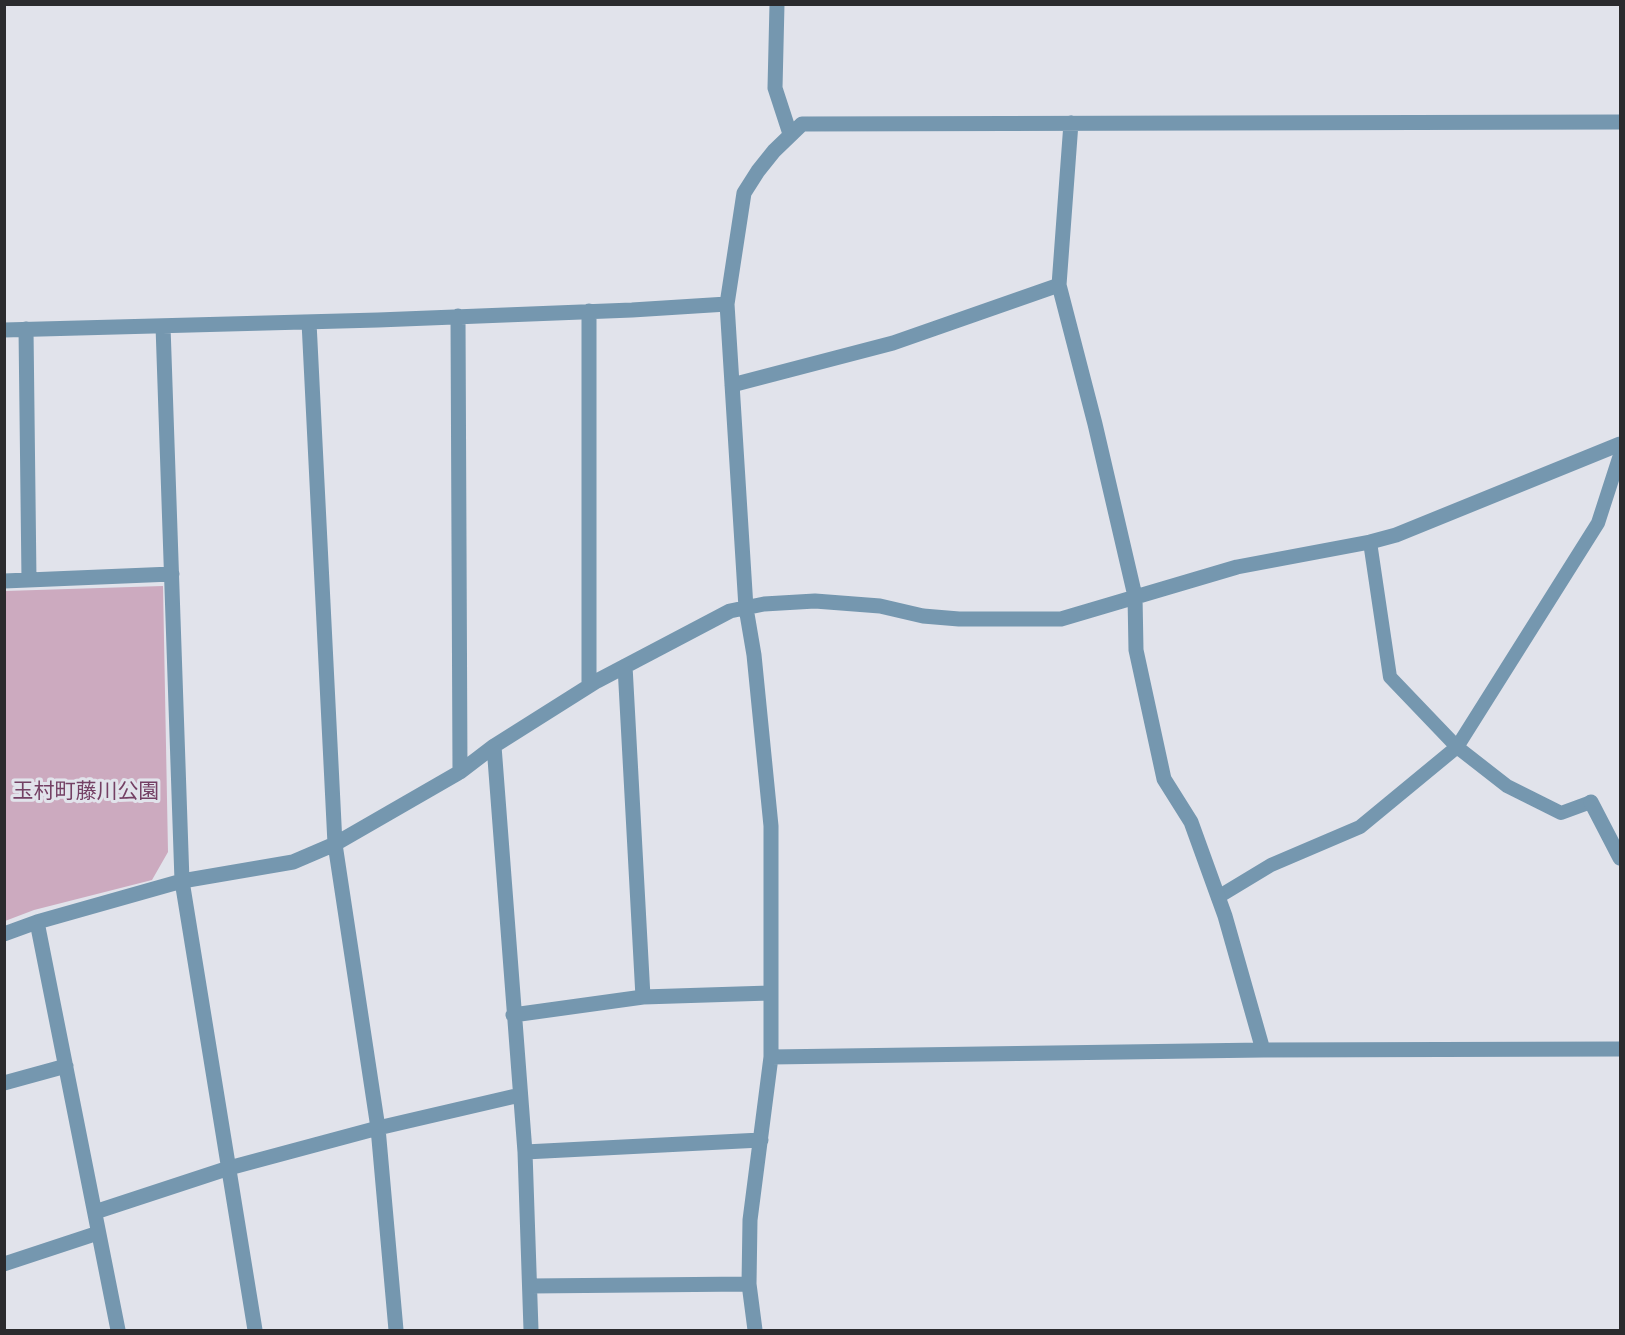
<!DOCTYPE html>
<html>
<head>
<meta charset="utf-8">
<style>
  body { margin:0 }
  #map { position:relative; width:1625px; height:1335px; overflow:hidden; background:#e1e3eb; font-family:Poppins,sans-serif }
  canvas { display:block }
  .frame { position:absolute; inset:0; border:6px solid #2b2b2e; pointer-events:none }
</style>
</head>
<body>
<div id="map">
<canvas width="1625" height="1335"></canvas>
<div class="frame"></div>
</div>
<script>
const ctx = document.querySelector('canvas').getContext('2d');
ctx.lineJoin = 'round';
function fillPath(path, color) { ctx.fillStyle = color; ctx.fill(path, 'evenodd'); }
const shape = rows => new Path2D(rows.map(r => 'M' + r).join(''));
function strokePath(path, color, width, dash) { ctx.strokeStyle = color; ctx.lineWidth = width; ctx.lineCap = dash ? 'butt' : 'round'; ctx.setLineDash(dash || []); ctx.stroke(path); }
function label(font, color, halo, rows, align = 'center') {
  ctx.font = font + ' Poppins,"Noto Sans JP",sans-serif'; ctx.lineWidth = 6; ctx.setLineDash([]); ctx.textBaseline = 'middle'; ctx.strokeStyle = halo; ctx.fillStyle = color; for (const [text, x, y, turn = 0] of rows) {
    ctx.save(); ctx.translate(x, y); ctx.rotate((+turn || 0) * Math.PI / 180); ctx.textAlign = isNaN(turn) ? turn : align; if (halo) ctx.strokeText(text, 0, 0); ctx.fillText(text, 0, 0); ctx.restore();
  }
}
fillPath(shape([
  [163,586,168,852,152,880,34,910,5,921,5,591]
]), '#ccaabf');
strokePath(shape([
  [1370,542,1390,677,1457,747,1507,786,1561,813,1591,802],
  [1218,897,1271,865,1360,827,1457,747,1598,523,1620,455]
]), '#7597af', 14);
strokePath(shape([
  [777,4,775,88,790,134],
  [1071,123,1059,285,1095,424,1135,596,1136,650,1164,779,1191,822,1225,916,1263,1050],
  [589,311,589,686],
  [458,316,460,772],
  [309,322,335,844,378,1128,396,1330],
  [163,326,182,881,255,1330],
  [26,329,29,580],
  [4,330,378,320,632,310,727,304],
  [732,385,893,343,1059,285],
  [4,581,172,574],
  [625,666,643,997],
  [494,746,525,1152,531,1330],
  [1591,802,1620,858],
  [37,922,118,1330],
  [4,934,37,922,182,881,293,862,335,844,460,772,494,746,597,681,730,611,764,604,815,601,880,606,923,616,959,619,1061,619,1237,567,1370,542,1396,535,1620,444],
  [513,1015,643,997,770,993],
  [771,1057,1263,1050,1620,1049],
  [4,1083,66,1066],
  [525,1152,761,1140],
  [95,1212,229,1168,378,1128,520,1095],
  [4,1264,98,1233],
  [530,1286,749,1284],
  [755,1330,749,1284,750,1220,771,1057,771,826,754,655,746,608,727,304,744,193,758,171,774,151,802,124,1620,122]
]), '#7597af', 15);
label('21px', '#744064', '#e1e3eb', [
  ["玉村町藤川公園",86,793]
]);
</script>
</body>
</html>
